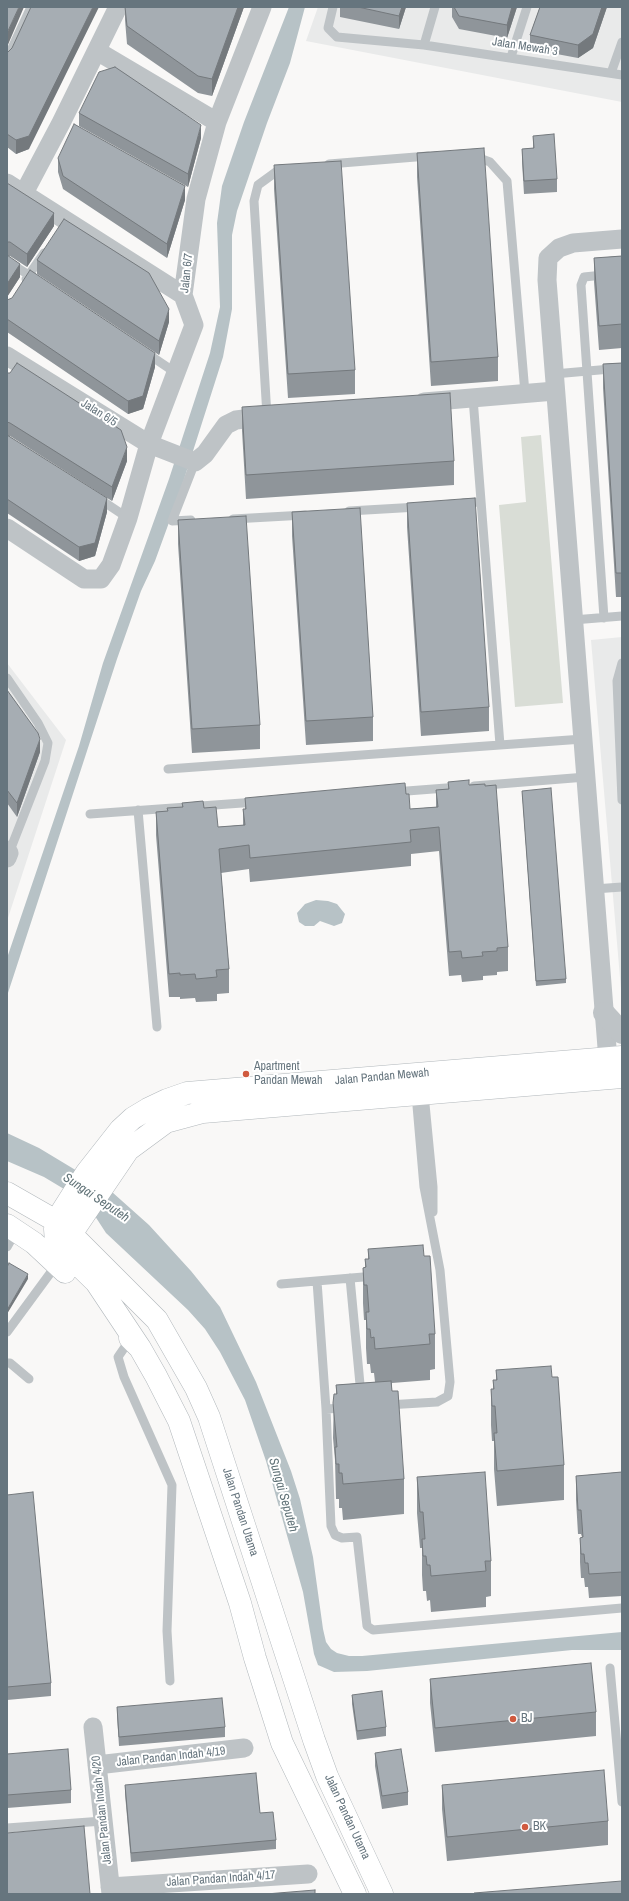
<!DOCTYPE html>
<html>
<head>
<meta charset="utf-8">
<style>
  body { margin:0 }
  #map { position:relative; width:629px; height:1901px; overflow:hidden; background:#f9f8f7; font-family:"Archivo Narrow",sans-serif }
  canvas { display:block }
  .frame { position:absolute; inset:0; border:8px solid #66757e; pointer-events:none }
</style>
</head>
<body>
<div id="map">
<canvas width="629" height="1901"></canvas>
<div class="frame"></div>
</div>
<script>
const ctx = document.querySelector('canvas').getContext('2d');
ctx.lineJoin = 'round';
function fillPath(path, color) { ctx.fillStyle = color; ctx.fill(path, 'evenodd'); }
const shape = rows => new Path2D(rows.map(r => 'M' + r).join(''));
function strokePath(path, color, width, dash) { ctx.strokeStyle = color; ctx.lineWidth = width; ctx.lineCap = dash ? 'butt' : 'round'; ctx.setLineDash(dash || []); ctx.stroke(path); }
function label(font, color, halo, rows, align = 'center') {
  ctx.font = font + ' "Archivo Narrow",sans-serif'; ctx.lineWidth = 4; ctx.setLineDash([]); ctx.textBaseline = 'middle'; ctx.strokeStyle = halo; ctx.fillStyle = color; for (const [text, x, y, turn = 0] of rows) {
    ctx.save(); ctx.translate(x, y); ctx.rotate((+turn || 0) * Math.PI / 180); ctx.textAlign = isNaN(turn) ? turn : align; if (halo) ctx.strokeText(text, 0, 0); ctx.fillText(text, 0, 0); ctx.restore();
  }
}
fillPath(shape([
  [318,7,622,7,622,102,306,41],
  [622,637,622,1001,591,640],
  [7,663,66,740,7,921]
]), '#e9eaea');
fillPath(shape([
  [541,435,563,703,515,707,499,505,526,502,521,437]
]), '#d9ddd6');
fillPath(shape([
  [289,7,305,7,290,63,267,123,237,211,232,235,232,309,223,357,179,495,155,561,141,591,117,659,7,996,7,958,79,746,103,663,169,479,210,353,220,307,217,223,222,186,244,122],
  [316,900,328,901,337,904,345,914,342,923,334,926,320,921,314,926,305,926,299,922,297,913,305,904],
  [7,1133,39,1148,112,1192,149,1225,191,1271,220,1307,256,1382,291,1471,300,1499,313,1557,323,1629,326,1642,331,1649,337,1653,349,1656,362,1656,622,1632,622,1650,572,1650,367,1671,334,1672,318,1665,314,1654,303,1592,266,1461,245,1400,220,1352,205,1329,188,1310,106,1233,93,1213,69,1192,44,1177,7,1161]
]), '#b7c2c6');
const secondary = shape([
  [7,1193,56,1221,71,1234,157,1320,196,1388,209,1417,314,1740,327,1776,382,1894],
  [7,1225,34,1243,65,1272],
  [61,1242,67,1239,71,1234,128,1150,166,1122,203,1112,622,1077],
  [130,1338,140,1348,156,1376,179,1421,240,1603,255,1658,282,1743,355,1894],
  [140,1348,96,1282,56,1243,55,1229,56,1221,87,1172,120,1130,133,1118,148,1109,167,1100,187,1093,622,1057]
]);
strokePath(secondary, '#b1b7bb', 23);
strokePath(shape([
  [333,7,328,28,337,37,424,45,622,75],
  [424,45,435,7],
  [511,57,527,7],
  [7,59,31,7],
  [611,73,622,42],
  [474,156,490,162,507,181,525,393],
  [329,164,428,156],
  [7,261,38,281],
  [26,279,44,253],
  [145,352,176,373],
  [554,374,622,368],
  [473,398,500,745],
  [267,416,254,201,258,185,280,169,284,169],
  [98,498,128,518],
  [463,503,481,502],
  [349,511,418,507],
  [233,519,305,515],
  [191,520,172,521,195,462],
  [604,618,581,285,584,277,622,273],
  [573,620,622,616],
  [622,663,617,681,622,800],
  [7,678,38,723,48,743,45,761,9,853],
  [168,769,583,739],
  [474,786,586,777],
  [394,792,459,787],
  [138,810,157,1027],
  [90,814,256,802],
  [594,889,622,887],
  [424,1094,433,1187,433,1212],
  [7,1247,16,1231],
  [350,1278,361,1395],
  [317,1281,326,1409],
  [281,1284,375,1276],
  [7,1332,57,1264],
  [131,1338,118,1357,124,1377,172,1485,167,1631,170,1681],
  [7,1363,10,1363,29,1379],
  [387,1405,437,1402,448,1396,450,1382,440,1270,424,1187,416,1094],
  [344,1408,326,1409,331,1526,335,1535,342,1538,357,1537,367,1626,373,1630,622,1608],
  [610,1668,622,1802],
  [7,1828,103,1821]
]), '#bec3c6', 9);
strokePath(shape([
  [97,51,217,122],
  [7,183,183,295],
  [24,193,61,123,118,7],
  [7,356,149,444,195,462,205,454,226,425,236,420,268,416],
  [424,402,555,391],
  [7,528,84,579,101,579,111,565,128,518,149,444,194,325,183,295,196,199,217,122,262,7],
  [7,850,9,853,7,858],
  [609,1073,547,280,548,258,559,248,573,243,622,239],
  [93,1727,111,1894],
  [97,1765,244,1748],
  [110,1887,308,1874]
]), '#bec3c6', 19);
strokePath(shape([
  [604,1013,622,1033]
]), '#bec3c6', 22);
strokePath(secondary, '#fff', 22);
fillPath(shape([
  [125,7,244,7,212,96,198,93,127,44,125,20],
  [340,7,406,7,399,29,340,17],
  [452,7,517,7,507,38,459,29,452,17],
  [540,7,607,7,593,48,578,58,530,49,530,35],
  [7,51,29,149,16,154,7,147],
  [79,113,201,138,188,187,79,126],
  [533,136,557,179,557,192,524,194,522,162,522,149,533,148],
  [417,153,498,357,498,381,431,386,417,177],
  [58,158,185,200,167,258,63,189,58,172],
  [274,165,355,370,355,394,288,398,274,189],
  [7,183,54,226,27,267,10,256,8,256,20,277,7,297],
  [622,256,622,348,599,350,594,282,594,258],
  [37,260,169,322,159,355,37,274],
  [7,300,155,367,143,409,128,414,7,332],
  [622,363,622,597,616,597,603,388,603,364],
  [7,373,127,461,112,501,10,436,9,436,107,512,95,556,79,561,7,513],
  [242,407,454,461,454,485,246,499,242,431],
  [407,503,489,707,489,731,421,736,407,527],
  [292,512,373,717,373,741,306,745,292,536],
  [178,520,260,725,260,749,192,753,178,544],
  [7,690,40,752,17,817,7,803],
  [448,782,469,785,508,947,508,971,497,972,497,975,483,976,483,980,462,982,461,975,449,976,439,851,411,854,411,866,250,882,249,869,221,873,229,969,229,993,217,994,217,1001,196,1002,195,998,180,999,180,997,169,997,156,835,156,812,167,811,182,807,182,803,204,808,218,827,243,825,243,809,245,809,245,798,406,794,410,809,436,807,436,790,448,789],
  [522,791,566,979,566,983,536,986],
  [368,1249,424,1256,435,1334,435,1369,430,1370,430,1380,392,1383,392,1391,404,1479,404,1514,343,1520,342,1508,339,1508,339,1499,336,1499,335,1460,333,1438,334,1394,336,1394,336,1385,375,1382,374,1373,371,1373,370,1364,367,1364,366,1348,366,1320,364,1320,363,1303,363,1268,365,1267,365,1259,368,1259],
  [496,1370,552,1377,564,1465,564,1500,497,1506,494,1469,494,1441,492,1441,491,1425,491,1389,493,1389,493,1380,496,1380],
  [622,1472,622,1596,589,1598,588,1587,585,1587,584,1578,581,1578,580,1562,580,1538,582,1537,581,1534,578,1534,576,1500,576,1476],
  [417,1477,491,1561,491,1596,486,1597,486,1607,431,1612,430,1600,427,1601,426,1591,423,1591,422,1575,422,1548,420,1548,417,1513],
  [7,1495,51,1683,51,1696,7,1700],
  [622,1657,622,1692,621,1681,621,1658],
  [430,1679,596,1712,596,1736,435,1752,430,1703],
  [352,1695,386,1727,386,1736,357,1740,352,1704],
  [117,1707,225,1727,225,1737,119,1746,117,1716],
  [375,1753,408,1792,408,1805,382,1809,375,1766],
  [7,1754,71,1790,71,1803,7,1808],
  [125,1785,260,1813,276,1840,276,1849,131,1862,125,1794],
  [442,1785,608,1821,608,1845,447,1861,442,1809]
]), '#8f959a');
fillPath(shape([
  [19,7,24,7,7,47,7,33],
  [93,7,99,7,29,149,16,154,16,140],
  [238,7,244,7,212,96,212,79],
  [402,7,406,7,399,29,399,16],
  [512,7,517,7,507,38,507,25],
  [602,7,607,7,593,48,578,58,578,45],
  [201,125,201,138,188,187,188,174],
  [185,186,185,200,167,258,167,244],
  [54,213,54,226,27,267,27,254],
  [20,264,20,277,7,297,7,284],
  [169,309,169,322,159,355,159,341],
  [155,353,155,367,143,409,128,414,128,401],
  [127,447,127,461,112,501,112,487],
  [107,498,107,512,95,556,79,561,79,547],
  [40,739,40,752,17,817,17,803],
  [28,1274,28,1279,7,1314,7,1310]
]), '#74797d');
const building = shape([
  [7,7,19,7,7,33,7,7],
  [31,7,93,7,29,136,16,140,7,134,7,51,8,52,12,48,31,7],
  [125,7,238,7,212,79,198,76,127,26,125,7],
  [358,7,402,7,399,16,358,7],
  [454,7,512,7,507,25,459,16,454,7],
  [540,7,602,7,593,34,578,45,530,35,540,7],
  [115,67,201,125,188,174,79,113,99,72,115,67],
  [74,124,185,186,167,244,63,176,58,158,74,124],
  [554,134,557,179,524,181,522,149,534,148,533,136,554,134],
  [484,148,498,357,431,362,417,153,484,148],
  [341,161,355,370,288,374,274,165,341,161],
  [7,183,54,213,27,254,10,242,7,242,7,183],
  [64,219,149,273,169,309,159,341,37,260,64,219],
  [7,255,20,264,7,284,7,255],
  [622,256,622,324,599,326,594,258,622,256],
  [30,270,155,353,143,396,128,401,7,319,7,300,12,298,30,270],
  [17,363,121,430,127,447,112,487,10,423,7,422,7,373,10,373,17,363],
  [622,363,622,573,616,573,603,364,622,363],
  [450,393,454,461,246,475,242,407,450,393],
  [7,435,107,498,95,543,79,547,7,499,7,435],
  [475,498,489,707,421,712,407,503,475,498],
  [360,508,373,717,306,721,292,512,360,508],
  [246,516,260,725,192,729,178,520,246,516],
  [7,690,38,733,40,739,17,803,7,790,7,690],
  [469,780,469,785,485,784,485,786,496,785,508,947,497,948,497,951,482,952,483,956,462,958,461,951,449,952,439,827,410,830,411,842,250,858,249,845,219,849,229,969,216,970,217,977,196,979,195,974,180,975,180,973,169,974,156,812,168,811,167,808,183,807,182,803,203,801,204,808,216,807,218,827,245,825,243,809,246,809,245,798,405,783,406,794,409,794,410,809,438,807,436,790,449,789,448,782,469,780],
  [551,788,566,979,536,981,522,791,551,788],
  [423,1245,424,1256,430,1256,435,1334,429,1334,430,1344,375,1349,374,1337,371,1338,370,1329,367,1329,366,1312,369,1312,367,1285,364,1285,363,1268,366,1267,365,1259,369,1259,368,1249,423,1245],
  [9,1263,28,1274,7,1310,7,1267,9,1263],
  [551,1366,552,1377,558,1377,564,1465,497,1471,494,1433,497,1433,495,1406,492,1406,491,1389,494,1389,493,1380,497,1380,496,1370,551,1366],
  [391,1381,392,1391,398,1391,404,1479,343,1484,342,1473,339,1473,339,1464,336,1464,335,1447,337,1447,333,1403,334,1394,337,1394,336,1385,391,1381],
  [485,1472,491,1561,485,1561,486,1571,431,1576,430,1565,427,1565,426,1556,423,1556,422,1539,425,1539,423,1512,420,1512,417,1477,485,1472],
  [622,1472,622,1572,589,1574,588,1563,585,1563,584,1554,581,1554,580,1538,583,1537,581,1510,578,1510,576,1476,622,1472],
  [33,1492,51,1683,7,1687,7,1495,33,1492],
  [591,1663,596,1712,435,1728,430,1679,591,1663],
  [382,1691,386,1727,357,1731,352,1695,382,1691],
  [222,1698,225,1727,119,1737,117,1707,222,1698],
  [68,1749,71,1790,7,1795,7,1754,68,1749],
  [401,1749,408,1792,382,1796,375,1753,401,1749],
  [604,1770,608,1821,447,1837,442,1785,604,1770],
  [256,1773,260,1813,273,1812,276,1840,131,1853,125,1785,256,1773],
  [84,1826,90,1894,7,1894,7,1833,84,1826],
  [622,1881,622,1894,474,1894,474,1893,622,1881],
  [315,1890,315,1894,266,1894,315,1890]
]);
fillPath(building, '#a6adb3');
strokePath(building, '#74797d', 1);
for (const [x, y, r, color] of [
  [246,1074,4,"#d05a3f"],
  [513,1719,4,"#d05a3f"],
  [525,1827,4,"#d05a3f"]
]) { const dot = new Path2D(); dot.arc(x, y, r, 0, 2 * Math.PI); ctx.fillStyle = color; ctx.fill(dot); strokePath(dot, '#fff', 1.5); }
label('12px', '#66757e', '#fff', [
  ["Jalan Mewah 3",525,47,9],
  ["Jalan 6/7",187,273,-84],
  ["Jalan 6/5",99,413,32],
  ["Jalan Pandan Mewah",382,1077,-5],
  ["Jalan Pandan Utama",240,1512,72],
  ["Jalan Pandan Indah 4/19",171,1757,-6],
  ["Jalan Pandan Indah 4/20",102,1810,-96],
  ["Jalan Pandan Utama",347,1817,65],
  ["Jalan Pandan Indah 4/17",221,1879,-4]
]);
label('12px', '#66757e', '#fff', [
  ["Apartment",254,1067],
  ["Pandan Mewah",254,1081],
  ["BJ",521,1719],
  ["BK",533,1827]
], 'left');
label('italic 13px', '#617378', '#fff', [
  ["Sungai Seputeh",96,1198,34],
  ["Sungai Seputeh",283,1495,74]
]);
</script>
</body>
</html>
